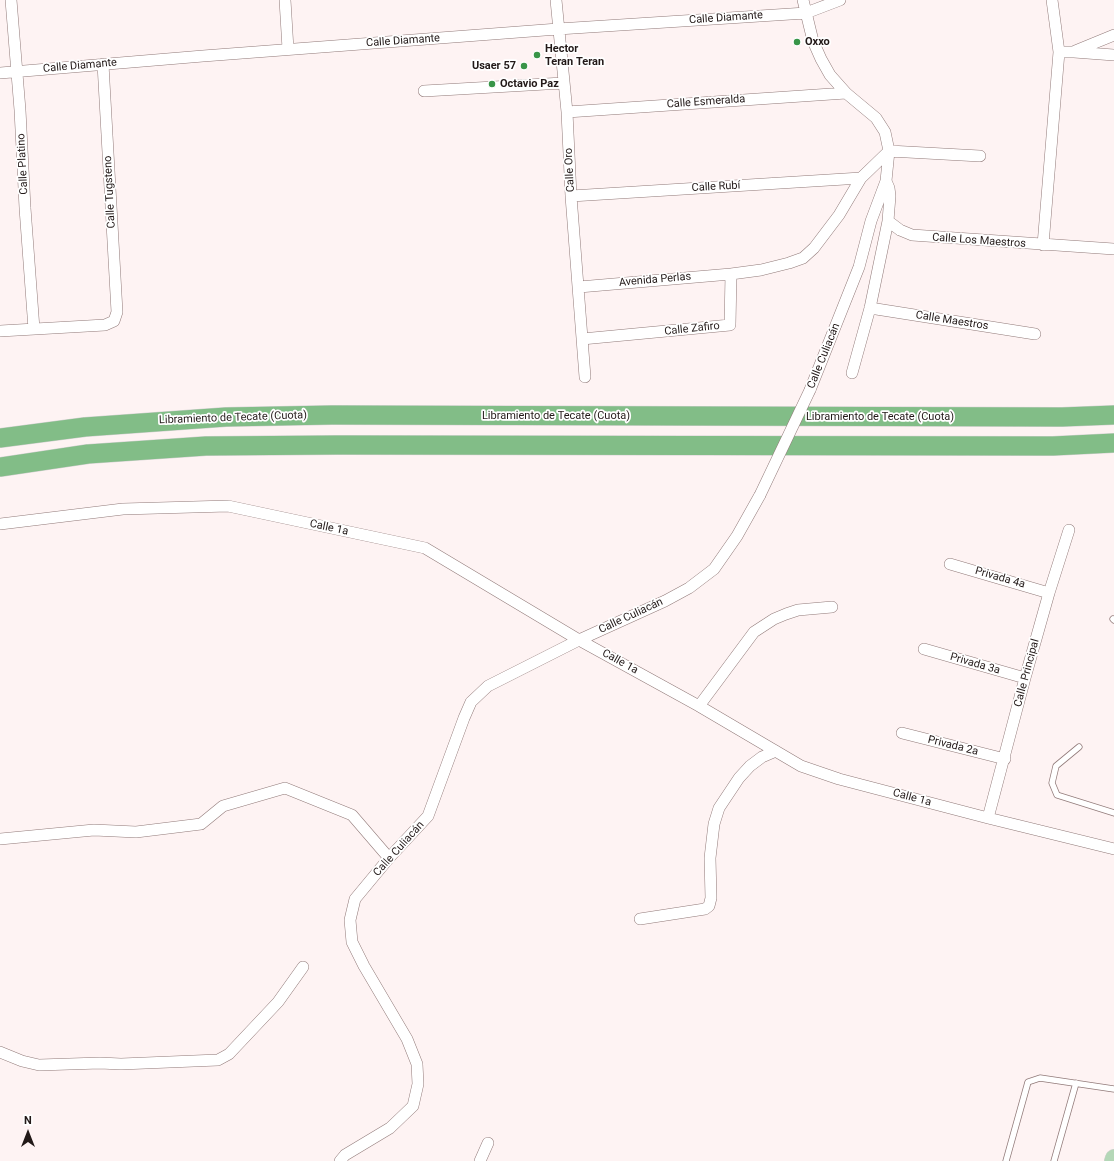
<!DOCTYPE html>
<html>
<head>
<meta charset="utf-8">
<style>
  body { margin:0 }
  #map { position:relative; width:1114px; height:1161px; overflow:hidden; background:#fef3f3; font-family:Roboto,sans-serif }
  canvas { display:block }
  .north { position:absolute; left:8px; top:1113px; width:40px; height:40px; -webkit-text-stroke:3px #fff; paint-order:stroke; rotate:0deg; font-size:11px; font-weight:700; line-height:16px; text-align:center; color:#221918 }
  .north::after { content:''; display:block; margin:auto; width:14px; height:18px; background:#221918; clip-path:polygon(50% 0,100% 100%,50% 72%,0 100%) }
</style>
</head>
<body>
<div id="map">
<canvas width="1114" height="1161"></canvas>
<div class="north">N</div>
</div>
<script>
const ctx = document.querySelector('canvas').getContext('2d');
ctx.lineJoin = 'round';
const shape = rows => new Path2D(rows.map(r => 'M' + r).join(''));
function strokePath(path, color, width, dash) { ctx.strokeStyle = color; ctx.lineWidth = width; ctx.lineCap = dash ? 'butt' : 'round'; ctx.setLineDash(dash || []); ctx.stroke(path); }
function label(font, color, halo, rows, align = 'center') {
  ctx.font = font + ' Roboto,sans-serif'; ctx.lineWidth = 3.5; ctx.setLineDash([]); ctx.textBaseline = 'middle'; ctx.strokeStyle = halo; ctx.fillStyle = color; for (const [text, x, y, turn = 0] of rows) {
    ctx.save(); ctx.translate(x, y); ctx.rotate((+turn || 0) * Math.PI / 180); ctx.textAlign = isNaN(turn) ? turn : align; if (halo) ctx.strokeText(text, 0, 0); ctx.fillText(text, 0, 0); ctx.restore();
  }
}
const service = shape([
  [1113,619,1114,620],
  [1079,747,1056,766,1052,783,1057,795,1114,813],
  [1006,1161,1028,1082,1040,1078,1114,1089],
  [1054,1161,1076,1083]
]);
const minor = shape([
  [11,0,20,110,25,208,34,329],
  [285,0,288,49],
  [556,0,567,112,571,196,585,377],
  [803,0,813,41,821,59,830,75,846,93,876,118,885,132,889,151,886,181,871,221,859,267,810,390],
  [1075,51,1114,35],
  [1059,52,1074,52,1114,55],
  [0,73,203,56,558,29,806,13,840,0],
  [424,91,563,83],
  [567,112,846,93],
  [889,151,980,156],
  [886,181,889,188,890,196,888,221,900,230,912,235,1114,249],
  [571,196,861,178],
  [1043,245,1059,52,1052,0],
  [579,287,731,274,761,270,789,263,803,258,814,248,839,215,861,178,889,151],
  [870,308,1035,334],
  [0,331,105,325,114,321,117,312,103,64],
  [582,339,730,325,731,274],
  [852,373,870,308,888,221],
  [0,524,123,509,228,506,425,548,579,640,699,706,801,766,839,779,988,818,1114,849],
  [950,564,1049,593],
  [924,649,1025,678],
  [699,706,754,632,774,619,786,614,798,610,832,607],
  [902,733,1005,759],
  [988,818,1025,678,1049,593,1069,530],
  [0,839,94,830,136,832,201,824,223,806,285,788,352,815,389,858],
  [640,919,705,909,709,906,711,898,710,858,714,824,719,808,739,778,750,766,762,757,776,751],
  [0,1052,22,1061,39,1065,100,1063,121,1064,218,1060,229,1054,278,1002,303,967],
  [340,1161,345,1155,390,1128,413,1106,418,1084,417,1064,407,1039,364,966,352,942,350,920,355,899,389,858,428,816,464,718,471,702,488,686,579,640,665,601,689,588,714,569,737,536,760,495],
  [480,1161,488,1143]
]);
const primary = shape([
  [1113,1161,1114,1158]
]);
const motorway = shape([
  [0,438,85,427,226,417,332,415,1062,417,1114,415],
  [0,467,88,454,206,446,337,445,1053,446,1114,443]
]);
strokePath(service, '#917a79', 7);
strokePath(minor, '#917a79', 12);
strokePath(primary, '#d3d1d1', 18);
strokePath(motorway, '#d3d1d1', 20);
strokePath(service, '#fff', 5.5);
strokePath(minor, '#fff', 11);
strokePath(primary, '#b4d7b7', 17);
strokePath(motorway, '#82bd87', 19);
const minorBridge = shape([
  [760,495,810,390]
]);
strokePath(minorBridge, '#917a79', 12, []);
strokePath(minorBridge, '#fff', 11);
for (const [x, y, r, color] of [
  [797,42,4,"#389548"],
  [537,55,4,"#389548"],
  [524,66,4,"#389548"],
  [492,84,4,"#389548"]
]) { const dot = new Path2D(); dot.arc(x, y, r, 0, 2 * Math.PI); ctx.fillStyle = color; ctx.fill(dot); strokePath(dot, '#fff', 1.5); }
label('11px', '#221918', '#fff', [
  ["Calle Diamante",726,18,-4],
  ["Calle Diamante",403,41,-4],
  ["Calle Diamante",80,66,-5],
  ["Calle Esmeralda",706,102,-4],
  ["Calle Platino",23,164,-93],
  ["Calle Oro",570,170,-93],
  ["Calle Rubí",716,187,-3],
  ["Calle Tugsteno",110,192,-93],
  ["Calle Los Maestros",979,241,4],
  ["Avenida Perlas",655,280,-5],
  ["Calle Maestros",952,321,9],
  ["Calle Zafiro",692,329,-6],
  ["Calle Culiacán",824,356,-68],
  ["Libramiento de Tecate (Cuota)",556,416],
  ["Libramiento de Tecate (Cuota)",880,417],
  ["Libramiento de Tecate (Cuota)",233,418,-2],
  ["Calle 1a",329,528,12],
  ["Privada 4a",1000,578,16],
  ["Calle Culiacán",631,616,-25],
  ["Calle 1a",620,662,29],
  ["Privada 3a",975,664,16],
  ["Calle Principal",1027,673,-75],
  ["Privada 2a",953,746,14],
  ["Calle 1a",912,798,15],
  ["Calle Culiacán",399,849,-48]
]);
label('bold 11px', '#221918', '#fff', [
  ["Oxxo",805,42],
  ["Hector",545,49],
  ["Teran Teran",545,62],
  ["Usaer 57",516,66,"right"],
  ["Octavio Paz",500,84]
], 'left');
</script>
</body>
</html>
